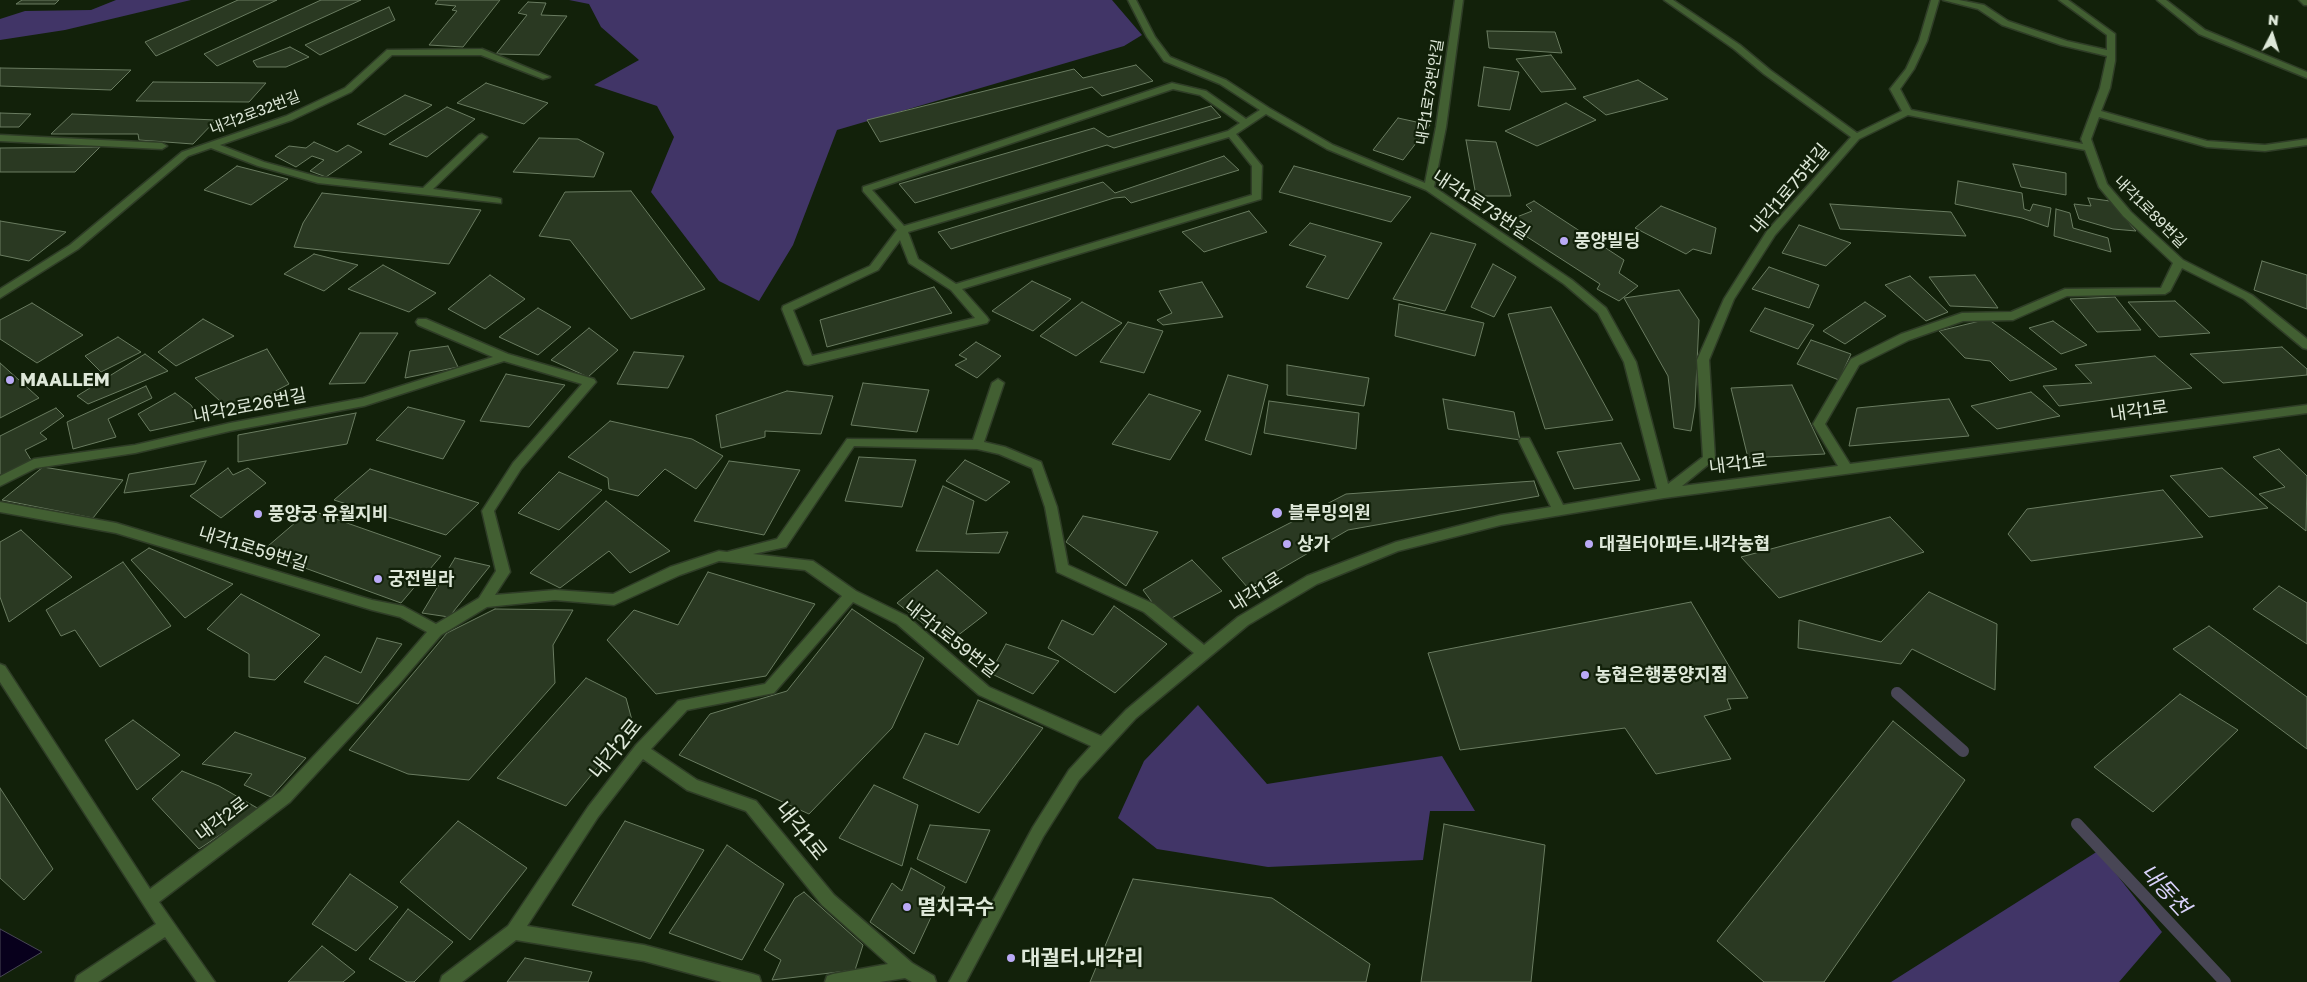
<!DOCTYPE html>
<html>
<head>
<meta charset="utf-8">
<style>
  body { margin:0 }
  #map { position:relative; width:2307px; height:982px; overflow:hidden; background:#12210a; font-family:"Golos Text",sans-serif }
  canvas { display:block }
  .north { position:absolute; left:2247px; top:10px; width:50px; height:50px; -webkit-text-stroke:4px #12210a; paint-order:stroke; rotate:5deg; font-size:14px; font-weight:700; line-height:20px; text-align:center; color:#dee8d9 }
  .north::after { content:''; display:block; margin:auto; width:18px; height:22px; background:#dee8d9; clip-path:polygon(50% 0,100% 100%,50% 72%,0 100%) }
</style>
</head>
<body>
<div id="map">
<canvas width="2307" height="982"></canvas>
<div class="north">N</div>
</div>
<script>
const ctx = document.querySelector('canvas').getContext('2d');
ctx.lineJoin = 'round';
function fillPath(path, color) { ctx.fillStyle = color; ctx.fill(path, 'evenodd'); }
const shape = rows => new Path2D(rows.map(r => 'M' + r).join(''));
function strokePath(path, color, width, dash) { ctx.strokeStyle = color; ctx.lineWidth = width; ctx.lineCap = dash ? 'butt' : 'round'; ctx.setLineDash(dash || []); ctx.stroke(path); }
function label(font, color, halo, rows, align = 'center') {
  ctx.font = font + ' "Golos Text","Noto Sans KR",sans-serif'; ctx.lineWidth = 4.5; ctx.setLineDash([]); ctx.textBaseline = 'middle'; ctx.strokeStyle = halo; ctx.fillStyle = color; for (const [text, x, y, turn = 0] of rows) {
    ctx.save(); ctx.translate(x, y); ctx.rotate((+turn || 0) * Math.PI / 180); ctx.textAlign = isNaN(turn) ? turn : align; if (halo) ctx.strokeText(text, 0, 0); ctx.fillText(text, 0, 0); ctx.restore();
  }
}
fillPath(shape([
  [116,0,191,0,65,30,0,40,0,19,25,11,91,10],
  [569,0,1112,0,1142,35,1124,46,837,130,793,245,759,301,719,281,651,192,674,137,657,106,594,85,639,60,601,27,589,4],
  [1198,705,1267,784,1442,756,1475,811,1430,811,1423,860,1268,867,1157,849,1118,818,1144,761],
  [2098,851,2162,932,2119,982,1891,982]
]), '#413567');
const water = shape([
  [0,929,42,952,0,977,0,929]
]);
fillPath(water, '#08001c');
strokePath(water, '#484655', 1);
strokePath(shape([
  [1897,693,1963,751],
  [2077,824,2225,982]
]), '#484655', 12);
const building = shape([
  [22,0,59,0,55,4,16,4,22,0],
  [238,0,277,0,156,56,145,42,238,0],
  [321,0,361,0,217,66,204,54,321,0],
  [438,0,500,0,463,47,429,45,457,11,452,10,456,6,435,4,438,0],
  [528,2,546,3,541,15,567,16,539,55,496,54,527,15,518,13,528,2],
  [389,7,395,20,320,55,305,45,389,7],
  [1487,31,1555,32,1562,53,1489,48,1487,31],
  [290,47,309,57,286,67,257,67,253,61,290,47],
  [1551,55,1576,89,1541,92,1516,59,1551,55],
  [1136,65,1153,81,1102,96,1092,87,880,142,867,120,1074,69,1083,78,1136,65],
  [1484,67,1519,72,1510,110,1478,106,1484,67],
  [0,68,131,70,111,90,0,86,0,68],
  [1638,80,1668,99,1606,115,1583,97,1638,80],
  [153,82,266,83,249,102,136,101,153,82],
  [486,83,548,103,524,124,457,103,486,83],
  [405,95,432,105,385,135,357,124,405,95],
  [1566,103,1596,120,1537,146,1505,131,1566,103],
  [1211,106,1221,117,1114,148,1107,145,915,203,899,184,1094,128,1108,137,1211,106],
  [447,107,475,119,427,157,389,144,447,107],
  [0,113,31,114,19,127,0,127,0,113],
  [72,114,216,120,193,144,139,140,138,134,51,134,72,114],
  [1398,118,1430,125,1403,160,1373,150,1398,118],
  [539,138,578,139,604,153,594,177,513,172,539,138],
  [1466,140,1496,142,1511,196,1476,196,1466,140],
  [314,142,337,152,348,145,362,152,326,177,310,171,324,160,312,156,296,167,275,156,289,146,306,148,314,142],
  [100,147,75,172,0,172,0,148,100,147],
  [1224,156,1239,170,1131,203,1125,197,1114,198,951,249,938,232,1103,182,1115,193,1224,156],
  [2013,164,2066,173,2066,195,2021,187,2013,164],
  [237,166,288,179,251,205,204,190,237,166],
  [1294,166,1411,197,1391,222,1279,192,1294,166],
  [1958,181,2022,193,2024,209,2030,211,2033,204,2051,208,2048,227,2022,218,1955,204,1958,181],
  [631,191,705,289,631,319,570,240,539,236,565,192,631,191],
  [322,193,481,210,449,264,294,247,303,223,322,193],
  [2088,198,2110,201,2136,231,2113,229,2079,219,2074,204,2091,206,2088,198],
  [1534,201,1624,260,1619,273,1638,286,1619,301,1597,289,1600,284,1504,222,1532,211,1526,205,1534,201],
  [1830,204,1951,212,1966,236,1840,229,1830,204],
  [1661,206,1716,228,1711,254,1693,249,1686,254,1635,228,1661,206],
  [2056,209,2070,213,2073,228,2108,238,2111,252,2054,236,2056,209],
  [1249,211,1267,232,1204,252,1182,232,1249,211],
  [0,221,66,232,29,261,0,255,0,221],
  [1310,223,1382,243,1348,299,1306,287,1326,256,1289,245,1310,223],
  [1799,225,1851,243,1826,266,1782,253,1799,225],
  [1431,233,1476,244,1445,311,1393,299,1431,233],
  [314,254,358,265,324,291,284,274,314,254],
  [2262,261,2307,275,2307,309,2254,290,2262,261],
  [1493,264,1516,277,1494,317,1471,307,1493,264],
  [383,265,436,293,409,312,348,289,383,265],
  [1769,267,1819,285,1809,308,1752,289,1769,267],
  [490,275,525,299,485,329,448,309,490,275],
  [1975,275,1998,308,1950,306,1929,277,1975,275],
  [1910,276,1948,312,1926,321,1885,285,1910,276],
  [1032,281,1071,299,1033,331,992,311,1032,281],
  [1202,282,1223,317,1163,325,1157,320,1172,313,1159,291,1202,282],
  [934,287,952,313,827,347,820,320,934,287],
  [1679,290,1699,320,1695,407,1691,431,1674,428,1668,376,1624,298,1679,290],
  [2115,297,2141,330,2097,332,2070,299,2115,297],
  [2175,301,2210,333,2159,337,2128,302,2175,301],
  [1082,302,1122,323,1076,356,1040,336,1082,302],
  [1865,302,1886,316,1845,344,1823,331,1865,302],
  [32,303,83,335,37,363,0,339,0,320,32,303],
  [1399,304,1484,323,1475,356,1395,336,1399,304],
  [1551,307,1613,420,1545,429,1508,314,1551,307],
  [538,308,571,327,538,355,499,337,538,308],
  [1765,308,1814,325,1798,349,1750,331,1765,308],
  [203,319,234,336,176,366,158,352,203,319],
  [1988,319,2057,369,2010,381,1990,361,1965,358,1939,331,1988,319],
  [2053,321,2087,345,2061,354,2029,328,2053,321],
  [1128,322,1163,331,1144,373,1100,362,1128,322],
  [589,328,618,350,588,377,551,360,589,328],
  [360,333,398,333,365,383,329,384,360,333],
  [118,337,141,352,101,372,85,356,118,337],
  [1811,340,1851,354,1839,380,1797,364,1811,340],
  [976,342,1001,356,977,378,955,365,967,359,959,355,976,342],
  [448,346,458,367,405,378,410,351,448,346],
  [2282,347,2307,369,2307,375,2223,383,2190,354,2282,347],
  [267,349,289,384,233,413,195,378,267,349],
  [634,352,684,356,668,388,617,384,634,352],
  [145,354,168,371,88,404,77,396,145,354],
  [2155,356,2192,388,2059,406,2043,386,2092,383,2075,365,2155,356],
  [0,363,39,398,0,418,0,363],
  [1287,365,1369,378,1364,406,1287,395,1287,365],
  [506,374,565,385,529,427,480,421,506,374],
  [1228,375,1268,385,1251,455,1205,440,1228,375],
  [863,383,929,390,917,432,851,425,863,383],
  [1792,385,1825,454,1748,458,1731,388,1792,385],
  [146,386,152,398,108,419,116,437,73,449,67,422,146,386],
  [787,391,833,396,821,434,765,431,765,437,721,448,716,415,787,391],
  [2031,392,2060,416,1997,429,1971,406,2031,392],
  [175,393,191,405,200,420,150,431,138,414,175,393],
  [1149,394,1201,411,1170,460,1112,444,1149,394],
  [1443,399,1514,412,1520,440,1448,429,1443,399],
  [1949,399,1969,436,1849,446,1857,408,1949,399],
  [1269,401,1359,413,1356,449,1264,433,1269,401],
  [408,407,465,421,443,459,376,440,408,407],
  [56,408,64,416,40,433,47,439,25,450,31,460,0,476,0,436,56,408],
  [356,413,347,444,238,462,238,435,356,413],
  [610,421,692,439,723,456,696,489,665,469,638,496,609,489,608,478,568,457,610,421],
  [1621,443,1640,480,1574,489,1557,452,1621,443],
  [2279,449,2307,476,2306,531,2259,494,2285,487,2253,457,2279,449],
  [859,457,916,460,902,507,845,501,859,457],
  [965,460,1010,482,986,501,946,481,965,460],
  [206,461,195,484,124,493,129,474,206,461],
  [729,461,800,470,764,535,694,521,729,461],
  [43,467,123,480,93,518,2,500,43,467],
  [228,468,233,475,248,468,266,483,221,518,190,496,228,468],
  [2222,468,2268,508,2209,517,2170,476,2222,468],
  [370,469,479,503,446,535,334,500,370,469],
  [559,472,602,490,559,530,518,513,559,472],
  [1534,481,1539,496,1348,530,1248,588,1222,558,1346,494,1534,481],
  [943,486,974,501,966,534,1008,532,999,553,916,551,943,486],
  [2163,490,2203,537,2031,561,2008,534,2027,509,2163,490],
  [606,501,670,551,630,573,609,551,560,588,530,573,606,501],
  [310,510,441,556,401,603,261,552,310,510],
  [1083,516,1158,532,1126,586,1066,542,1083,516],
  [1890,517,1924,552,1779,598,1741,557,1890,517],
  [21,530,72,577,9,622,0,597,0,542,21,530],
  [149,548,233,584,185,618,131,560,149,548],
  [455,558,490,566,449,617,422,613,455,558],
  [1192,560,1222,591,1166,621,1143,590,1192,560],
  [123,562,171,626,100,667,75,630,61,636,46,610,123,562],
  [937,570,987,613,948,643,897,603,937,570],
  [708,572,815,604,766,676,656,694,607,640,634,610,678,625,708,572],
  [2279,586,2307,603,2307,644,2253,609,2279,586],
  [1929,592,1997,624,1995,690,1912,649,1901,664,1798,648,1799,620,1881,642,1929,592],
  [241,594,320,635,275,680,249,677,249,654,207,629,241,594],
  [1691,602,1748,698,1727,699,1731,709,1704,716,1731,759,1656,774,1625,728,1460,750,1428,653,1691,602],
  [1114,606,1167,644,1115,693,1048,648,1062,620,1093,635,1114,606],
  [495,609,573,610,553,645,555,683,469,780,408,774,349,750,447,633,495,609],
  [852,609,924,658,892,728,809,814,679,755,710,714,787,691,852,609],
  [2209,626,2307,697,2307,749,2173,649,2209,626],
  [377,638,402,644,358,704,304,682,325,656,361,673,377,638],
  [1006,644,1059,661,1033,694,990,673,1006,644],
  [586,678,626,698,633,724,566,806,497,778,586,678],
  [2180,694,2238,730,2153,812,2094,767,2180,694],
  [978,700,1043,728,979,813,903,778,925,733,958,745,978,700],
  [133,720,180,755,137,790,105,740,133,720],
  [1893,721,1965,780,1824,982,1764,982,1717,941,1893,721],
  [235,732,306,758,271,797,244,785,252,774,202,764,235,732],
  [182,771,219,786,259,809,199,849,152,799,182,771],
  [874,785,918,805,902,866,839,838,874,785],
  [0,788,53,869,24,900,0,878,0,788],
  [458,821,527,868,470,940,400,882,458,821],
  [625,821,704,850,650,939,572,905,625,821],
  [1444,824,1545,845,1531,982,1421,982,1444,824],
  [930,825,990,830,966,883,917,859,930,825],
  [727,845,784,884,742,960,669,933,727,845],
  [911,868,945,887,914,954,870,922,892,883,902,891,911,868],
  [350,874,398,907,356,951,312,924,350,874],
  [1133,879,1272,898,1370,964,1366,982,1090,982,1133,879],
  [804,892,863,945,855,970,772,980,781,960,764,950,795,898,804,892],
  [408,909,453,942,414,982,407,982,369,959,408,909],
  [322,946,355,972,343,982,288,982,322,946],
  [525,958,592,972,588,982,507,982,525,958]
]);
fillPath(building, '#2a3922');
strokePath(building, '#6a7c61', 1);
const minor = shape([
  [1128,0,1136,0,1155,37,1170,57,1226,80,1269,108,1333,145,1425,183,1436,127,1455,0,1463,0,1446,127,1434,187,1572,280,1606,308,1636,362,1668,484,1703,457,1697,360,1724,299,1767,231,1851,137,1764,74,1734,49,1664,0,1673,0,1740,45,1770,70,1857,133,1902,111,1890,89,1906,69,1919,41,1931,0,1939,0,1927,41,1914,69,1900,89,1911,110,2083,144,2081,139,2100,88,2107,56,2061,45,2002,25,1978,9,1943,0,1959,0,1984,5,2008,21,2067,41,2107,50,2107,35,2059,0,2068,0,2115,34,2115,61,2110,88,2101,111,2207,141,2265,145,2307,139,2307,145,2265,151,2207,147,2099,117,2091,139,2107,184,2131,212,2183,260,2252,295,2307,339,2307,349,2303,348,2244,299,2182,268,2170,291,2165,294,2067,296,2013,320,1963,321,1909,340,1859,365,1825,424,1850,464,2307,405,2307,413,1664,498,1501,525,1398,551,1317,584,1248,625,1136,718,1079,780,1043,837,966,982,949,982,1033,827,1069,770,1091,746,979,695,897,624,853,602,774,693,687,710,651,749,697,780,756,801,834,895,912,963,934,976,936,982,912,982,905,978,880,982,825,982,827,976,833,974,888,964,822,905,746,811,687,790,643,759,598,817,527,926,644,945,753,974,759,976,761,982,722,982,644,961,516,940,462,982,440,982,442,976,508,926,588,807,636,745,678,701,765,684,842,596,805,570,719,561,680,575,614,605,555,600,487,607,441,635,399,684,290,802,159,902,215,982,197,982,165,937,98,982,75,982,77,976,156,924,0,682,0,664,5,666,150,889,280,792,389,676,427,632,400,617,372,610,116,533,0,512,0,502,116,523,372,600,403,606,436,624,479,598,496,571,482,511,513,463,582,384,504,361,364,406,230,431,135,453,36,468,0,486,0,476,34,459,135,445,230,423,363,398,493,357,418,325,416,322,418,319,426,319,508,354,594,379,596,382,521,469,494,511,510,572,495,595,555,590,613,594,670,567,719,551,727,552,777,539,847,439,973,440,992,383,998,379,1004,383,984,442,1005,447,1041,462,1057,507,1068,565,1154,604,1204,645,1238,617,1307,576,1396,542,1501,515,1551,507,1519,441,1521,438,1529,438,1563,505,1657,489,1624,362,1598,313,1564,284,1426,190,1327,149,1266,114,1236,134,1262,166,1261,199,962,289,987,317,989,320,987,323,808,365,804,364,782,309,783,306,870,266,897,230,863,191,863,187,1172,83,1206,91,1246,119,1260,110,1220,84,1164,61,1147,37,1128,0],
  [1173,89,1200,95,1240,123,1228,131,904,226,872,190,1173,89],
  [1908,115,2085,150,2099,187,2123,216,2173,263,2161,288,2065,289,2011,312,1962,313,1901,334,1851,359,1813,424,1838,466,1682,486,1715,459,1709,360,1734,299,1775,235,1859,139,1908,115],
  [1229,137,1252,166,1252,195,956,284,918,259,908,232,1229,137],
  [900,240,909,263,951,290,975,318,812,356,793,310,878,270,900,240],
  [854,446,977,449,999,454,1032,468,1045,507,1057,572,1144,612,1194,653,1126,710,1101,736,989,687,907,616,856,591,813,561,753,554,786,547,854,446],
  [2157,0,2166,0,2205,30,2307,72,2307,78,2199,34,2157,0],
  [2299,0,2307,0,2307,5,2304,5,2299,0],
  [482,49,550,77,543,79,481,55,392,55,351,92,292,120,220,145,264,162,319,177,423,188,479,135,482,134,487,137,485,139,433,189,497,198,501,199,501,203,318,183,258,166,211,148,188,156,78,249,0,298,0,289,70,245,182,152,286,116,345,88,387,50,482,49],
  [0,135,162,143,167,146,162,149,0,141,0,135]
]);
strokePath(minor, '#2f3d27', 3);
fillPath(minor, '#425f32');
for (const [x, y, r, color] of [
  [1564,241,5,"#baaaf6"],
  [10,380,5,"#baaaf6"],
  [1277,513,6,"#baaaf6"],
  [258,514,5,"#baaaf6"],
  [1287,544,5,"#baaaf6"],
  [1589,544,5,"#baaaf6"],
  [378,579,5,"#baaaf6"],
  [1585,675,5,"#baaaf6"],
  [907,907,5,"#baaaf6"],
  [1011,958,5,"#baaaf6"]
]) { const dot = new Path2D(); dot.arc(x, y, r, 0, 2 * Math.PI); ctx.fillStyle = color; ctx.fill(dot); strokePath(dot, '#12210a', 2); }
label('15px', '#dee8d9', '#12210a', [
  ["내각1로73번안길",1430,92,-81],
  ["내각2로32번길",255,113,-21],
  ["내각1로89번길",2150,212,45]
]);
label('18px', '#dee8d9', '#12210a', [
  ["내각1로75번길",1790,189,-50],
  ["내각1로73번길",1481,205,33],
  ["내각2로26번길",250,406,-11],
  ["내각1로",2139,411,-8],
  ["내각1로",1738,464,-7],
  ["내각1로59번길",253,549,17],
  ["내각1로",1256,592,-32],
  ["내각1로59번길",951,639,38],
  ["내각2로",222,819,-37]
]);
label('bold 18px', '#dee8d9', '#12210a', [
  ["풍양빌딩",1574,241],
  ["MAALLEM",20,380],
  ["블루밍의원",1288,513],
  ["풍양궁 유월지비",268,514],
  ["상가",1297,544],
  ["대궐터아파트.내각농협",1599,544],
  ["궁전빌라",388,579],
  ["농협은행풍양지점",1595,675]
], 'left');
label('21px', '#dee8d9', '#12210a', [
  ["내각2로",616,749,-51],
  ["내각1로",801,831,51]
]);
label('bold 21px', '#dee8d9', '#12210a', [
  ["멸치국수",917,907],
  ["대궐터.내각리",1021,958]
], 'left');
label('italic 22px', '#d9d2fb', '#12210a', [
  ["내동천",2165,890,47]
]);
</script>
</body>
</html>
